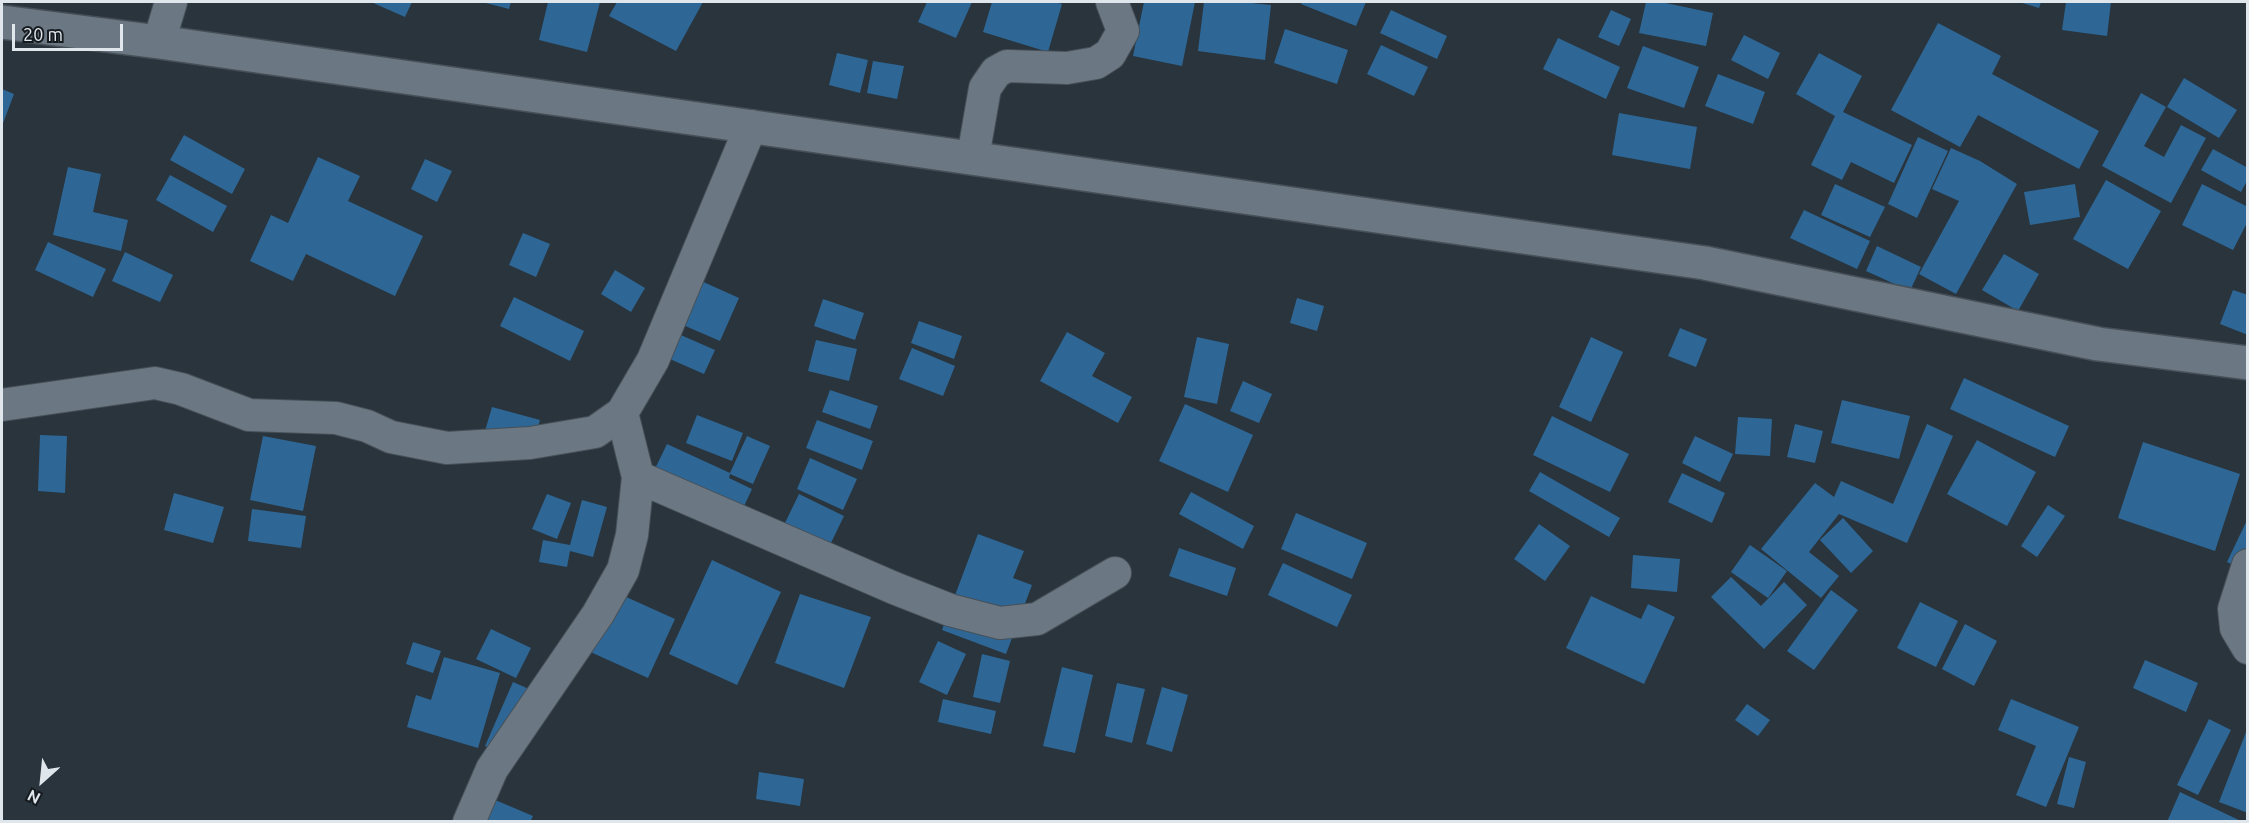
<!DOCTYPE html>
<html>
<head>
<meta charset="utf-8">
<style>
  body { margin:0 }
  #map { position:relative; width:2249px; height:823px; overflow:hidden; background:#29343d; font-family:Ubuntu,sans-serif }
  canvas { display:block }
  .frame { position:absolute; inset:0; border:3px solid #dfe6ec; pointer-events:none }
  .north { position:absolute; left:12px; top:751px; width:60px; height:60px; -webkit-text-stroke:4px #161b1f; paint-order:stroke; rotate:207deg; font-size:16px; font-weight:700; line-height:24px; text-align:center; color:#dfe6ec }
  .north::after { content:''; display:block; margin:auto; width:21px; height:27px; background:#dfe6ec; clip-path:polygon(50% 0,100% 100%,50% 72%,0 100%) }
  .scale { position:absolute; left:12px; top:24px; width:111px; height:27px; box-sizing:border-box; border:3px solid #dfe6ec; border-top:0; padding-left:8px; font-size:18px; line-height:21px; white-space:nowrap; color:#dfe6ec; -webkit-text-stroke:4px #161b1f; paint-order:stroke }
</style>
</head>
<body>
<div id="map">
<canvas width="2249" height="823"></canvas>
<div class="frame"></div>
<div class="north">N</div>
<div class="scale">20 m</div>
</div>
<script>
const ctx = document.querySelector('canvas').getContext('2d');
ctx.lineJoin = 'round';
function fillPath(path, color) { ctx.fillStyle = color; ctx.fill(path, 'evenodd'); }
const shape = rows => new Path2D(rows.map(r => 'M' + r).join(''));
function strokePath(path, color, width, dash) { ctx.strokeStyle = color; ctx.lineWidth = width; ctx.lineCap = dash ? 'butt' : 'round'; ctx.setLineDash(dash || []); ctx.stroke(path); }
fillPath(shape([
  [371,2,412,2,405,17],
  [482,2,511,2,509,9],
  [548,2,600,2,587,52,539,40],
  [617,2,703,2,676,51,609,16],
  [927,2,972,2,956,38,918,22],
  [992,2,1055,2,1062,4,1048,52,983,32],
  [1144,2,1195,2,1182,66,1133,56],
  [1204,2,1242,2,1271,5,1265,60,1198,51],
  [1302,2,1366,2,1356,26,1301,4],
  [1646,2,1661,2,1713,13,1706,46,1639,33],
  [2019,2,2041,2,2039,8],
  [2066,2,2111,2,2107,36,2062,30],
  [1391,10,1447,36,1437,59,1380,33],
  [1611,10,1631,19,1619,46,1598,37],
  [1938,23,2001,56,1992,74,2099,131,2079,169,1978,115,1960,147,1891,110],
  [1285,29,1348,50,1337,84,1274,63],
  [1744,35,1780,53,1768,79,1731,60],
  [1558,38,1620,67,1606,99,1543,69],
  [1381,45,1428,67,1414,96,1367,74],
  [1643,46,1699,67,1684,108,1627,88],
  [837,53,868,60,860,93,829,85],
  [1819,53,1862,76,1843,112,1912,145,1894,183,1851,162,1842,180,1811,165,1835,116,1796,94],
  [873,61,904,66,897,99,867,93],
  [1718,74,1765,92,1753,124,1705,106],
  [2184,78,2237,110,2219,138,2167,107],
  [2,89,14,94,2,126],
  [2141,93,2166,107,2144,146,2164,157,2181,125,2206,138,2171,203,2102,166],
  [1619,113,1697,127,1690,169,1612,155],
  [184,135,245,169,232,194,170,160],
  [1918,137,1948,151,1917,218,1888,204],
  [1951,148,1980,161,2017,184,1956,294,1919,274,1959,201,1932,189],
  [2213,149,2248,168,2248,179,2241,192,2201,170],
  [318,157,360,176,348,201,423,236,395,296,306,254,293,281,250,261,271,215,288,223],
  [425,159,452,171,437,202,411,189],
  [68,167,101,174,93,212,128,220,121,251,53,235],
  [170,175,227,206,213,232,156,200],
  [2106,180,2161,211,2128,269,2073,239],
  [1835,184,1885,207,1870,237,1821,215],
  [2075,184,2080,217,2030,225,2024,192],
  [2202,184,2248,207,2248,221,2233,250,2182,225],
  [1804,210,1870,241,1857,269,1790,238],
  [523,233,550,244,536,277,509,265],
  [48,242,106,269,93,297,35,270],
  [1877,246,1921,267,1910,291,1866,271],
  [125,252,173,275,160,302,112,281],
  [2004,254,2039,274,2018,311,1982,290],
  [615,270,645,288,631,312,601,294],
  [679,271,739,298,720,341,660,315],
  [2233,290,2248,295,2248,335,2220,324],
  [514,297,584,331,570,361,500,326],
  [1297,298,1324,306,1317,331,1290,323],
  [823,299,864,313,855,340,814,326],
  [919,321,962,336,954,359,911,343],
  [658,325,715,350,704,374,647,349],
  [1680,328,1707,339,1696,367,1668,356],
  [1067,332,1105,353,1092,376,1132,397,1118,423,1040,381],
  [1197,337,1229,344,1217,404,1184,397],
  [1591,337,1623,352,1591,422,1559,407],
  [816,340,857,349,849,381,808,371],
  [912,348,955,366,943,396,899,379],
  [1964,378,2069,426,2055,457,1950,409],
  [1243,381,1272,394,1259,423,1230,411],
  [830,390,878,406,870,429,822,412],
  [1842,400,1910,416,1899,459,1831,443],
  [1185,404,1253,435,1228,492,1159,461],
  [492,407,540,420,533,445,485,431],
  [697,415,743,433,732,461,686,443],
  [1552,416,1629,454,1610,492,1533,455],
  [1738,417,1772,419,1770,456,1735,454],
  [817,420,873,441,862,470,806,448],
  [1795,424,1823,431,1815,463,1787,457],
  [1927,424,1953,436,1907,543,1839,514,1809,552,1839,576,1821,598,1761,549,1815,483,1834,497,1841,481,1893,504],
  [40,435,67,436,65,493,38,491],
  [263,436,316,446,303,511,250,500],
  [747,436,770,446,753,484,730,474,729,478,752,489,739,517,651,477,667,444,730,473],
  [1695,436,1733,454,1720,482,1682,463],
  [1977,440,2036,472,2007,526,1947,494],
  [2143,442,2240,474,2215,551,2118,518],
  [810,458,857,479,843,510,797,489],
  [1540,472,1620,518,1609,537,1529,491],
  [1682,473,1725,493,1712,523,1668,502],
  [1191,492,1254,526,1243,549,1179,514],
  [174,493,224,507,213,543,164,530],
  [547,494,571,503,557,539,532,529],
  [799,494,844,516,829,547,784,525],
  [582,500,607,507,593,557,570,551,567,567,539,562,543,540,570,545],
  [2048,505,2065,516,2037,557,2021,546],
  [252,509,306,516,301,548,248,541],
  [1296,513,1367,543,1352,579,1281,549],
  [1843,518,1873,551,1851,573,1820,540],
  [2248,518,2248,572,2227,562],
  [1539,524,1570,546,1545,581,1514,559],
  [978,534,1024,551,1013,578,1032,585,1006,654,942,630],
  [1750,545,1787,571,1768,598,1731,572],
  [1179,548,1236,568,1227,596,1169,576],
  [1633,555,1680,559,1677,592,1631,588],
  [712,560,781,592,737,685,669,654],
  [1283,563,1352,595,1337,627,1268,595],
  [1731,577,1761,606,1784,582,1807,605,1764,649,1711,597],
  [1831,590,1858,610,1814,670,1787,651],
  [613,591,675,619,648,678,586,650],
  [800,594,871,617,844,688,775,663],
  [1591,596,1641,619,1648,604,1675,617,1644,684,1566,648],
  [1920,602,1958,621,1936,667,1897,648],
  [1965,624,1997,641,1974,686,1942,669],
  [491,629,531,648,516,678,476,659],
  [938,641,966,654,947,695,919,682],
  [413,642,441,651,433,673,406,664],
  [982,654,1010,661,1000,703,973,697],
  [444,657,500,673,478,748,407,727,416,695,431,700],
  [2145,660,2198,683,2186,712,2133,688],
  [1062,667,1093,675,1075,753,1043,746],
  [513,682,536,692,508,756,485,746],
  [1117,683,1145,689,1132,743,1105,736],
  [1162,687,1188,695,1172,752,1146,744],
  [943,699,996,711,991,734,938,722],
  [2011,699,2079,727,2046,807,2016,795,2036,746,1998,730],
  [1747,704,1770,720,1758,736,1735,720],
  [2209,719,2231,730,2198,795,2177,785],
  [2248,727,2248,813,2219,802],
  [2069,757,2086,762,2074,808,2057,804],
  [759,772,804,779,800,806,756,799],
  [474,791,533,816,530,822,461,822],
  [2180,792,2243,822,2167,822]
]), '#2e6795');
const street = shape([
  [159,42,171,2],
  [973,157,985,88,996,72,1007,66,1067,68,1096,63,1110,54,1123,31,1112,2],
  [2,405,155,383,181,389,249,415,336,418,367,426,391,437,447,448,530,443,595,432,622,413,653,360,751,126],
  [638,477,894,588,950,610,1000,623,1037,619,1115,573],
  [2248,565,2234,609,2236,628,2248,648],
  [469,822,492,769,598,614,623,570,632,535,638,477,622,413]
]);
const secondary = shape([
  [2,22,159,42,1705,263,2098,344,2248,363]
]);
strokePath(street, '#475058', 34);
strokePath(secondary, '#475058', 36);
strokePath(street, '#6b7782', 32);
strokePath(secondary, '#6b7782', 33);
</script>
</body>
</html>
